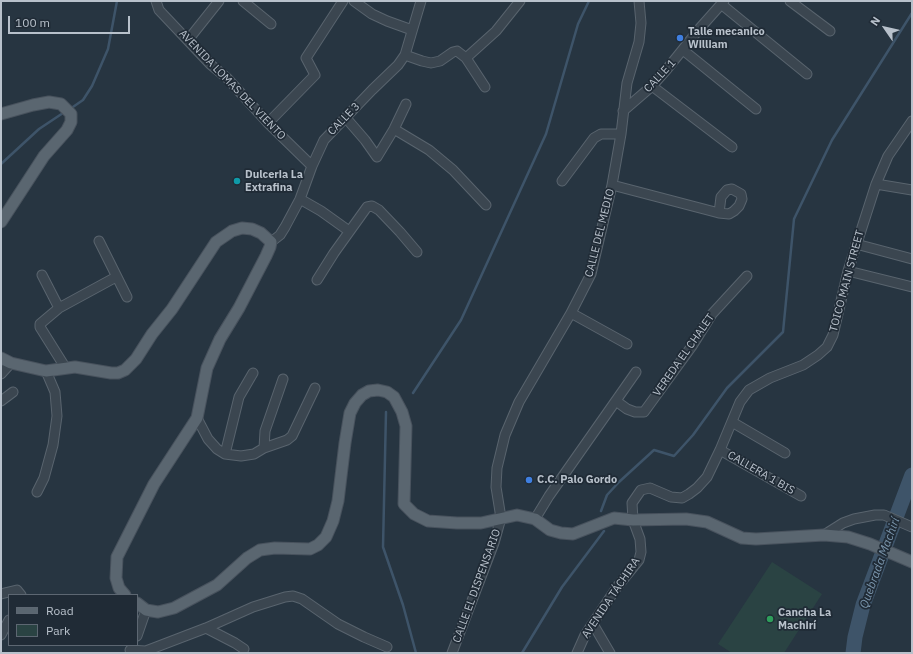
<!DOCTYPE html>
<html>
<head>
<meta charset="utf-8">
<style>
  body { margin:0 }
  #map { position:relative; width:913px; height:654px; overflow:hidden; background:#273541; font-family:"IBM Plex Sans",sans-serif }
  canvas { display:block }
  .frame { position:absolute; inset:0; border:2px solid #b8c1cb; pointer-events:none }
  .legend { position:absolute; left:8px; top:594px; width:130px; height:52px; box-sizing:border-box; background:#202b36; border:1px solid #5d6772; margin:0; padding:5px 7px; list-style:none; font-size:12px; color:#b8c1cb }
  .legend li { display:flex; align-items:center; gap:8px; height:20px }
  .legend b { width:20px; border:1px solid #5d6772 }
  .north { position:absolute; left:865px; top:8px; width:40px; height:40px; -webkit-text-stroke:3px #202b36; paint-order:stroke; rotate:304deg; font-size:11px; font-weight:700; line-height:16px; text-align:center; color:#b8c1cb }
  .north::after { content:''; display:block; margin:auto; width:14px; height:18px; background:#b8c1cb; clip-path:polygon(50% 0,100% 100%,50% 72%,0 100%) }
  .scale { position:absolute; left:8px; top:16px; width:122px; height:18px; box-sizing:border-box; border:2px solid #b8c1cb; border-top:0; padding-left:5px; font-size:12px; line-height:14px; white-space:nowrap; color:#b8c1cb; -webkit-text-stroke:3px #202b36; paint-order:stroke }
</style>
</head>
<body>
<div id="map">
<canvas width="913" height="654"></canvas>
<div class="frame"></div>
<ul class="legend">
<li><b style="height:5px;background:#5a6670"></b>Road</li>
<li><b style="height:11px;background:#2a4343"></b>Park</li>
</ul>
<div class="north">N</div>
<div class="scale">100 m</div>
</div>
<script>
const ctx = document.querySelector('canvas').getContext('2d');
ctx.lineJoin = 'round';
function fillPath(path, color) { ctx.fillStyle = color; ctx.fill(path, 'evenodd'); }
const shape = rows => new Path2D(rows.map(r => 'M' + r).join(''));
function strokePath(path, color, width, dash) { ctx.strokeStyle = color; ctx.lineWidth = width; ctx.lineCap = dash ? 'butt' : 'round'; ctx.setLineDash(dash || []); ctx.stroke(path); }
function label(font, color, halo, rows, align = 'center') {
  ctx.font = font + ' "IBM Plex Sans",sans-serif'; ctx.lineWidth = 3.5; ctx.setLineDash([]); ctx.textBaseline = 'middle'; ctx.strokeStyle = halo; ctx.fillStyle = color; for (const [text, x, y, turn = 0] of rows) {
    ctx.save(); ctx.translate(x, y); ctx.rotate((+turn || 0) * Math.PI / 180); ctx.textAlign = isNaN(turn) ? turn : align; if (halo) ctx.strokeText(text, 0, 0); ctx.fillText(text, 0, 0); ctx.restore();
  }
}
fillPath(shape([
  [772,562,822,594,784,653,732,653,718,644]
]), '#2a4343');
strokePath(shape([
  [70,109,83,100,92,86,108,49,117,1],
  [1,164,39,129,66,111],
  [413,393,461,320,546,134,578,24,589,1],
  [386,412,383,547,403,605,416,653],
  [601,511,607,495,619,482,654,450,674,456,693,435,727,388,783,332,794,219,832,140,912,13],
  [522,653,562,587,604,531]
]), '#3e5469', 2.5);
strokePath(shape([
  [853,653,855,637,863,605,912,475]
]), '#3e5469', 15);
const minor = shape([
  [156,1,159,10,210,64,227,78,268,123,312,166],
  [243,1,271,24],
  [354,1,372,14,387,21,412,30],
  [790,1,830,31],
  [721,4,807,74],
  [188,40,219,1],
  [683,50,756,109],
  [405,55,422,61,431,63,440,61,453,52,457,51,466,58,485,87],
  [466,58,496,31,520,1],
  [652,86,732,147],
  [623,111,652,86,667,69,700,28,724,1],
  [346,118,365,140,377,157,394,129,406,104],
  [268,123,315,75,306,58,343,1],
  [394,129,429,150,453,170,486,205],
  [562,181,594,138,601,134,621,134],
  [876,184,912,190],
  [612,185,719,213,729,214,734,211,739,206,742,199,741,194,732,189,727,190,721,197,719,213],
  [300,199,321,211,349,231],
  [99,241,127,297],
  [271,242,280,235,285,227,300,199,312,166,324,140,372,90,398,65,405,55,421,1],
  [856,244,912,259],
  [848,271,912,287],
  [42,275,59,308],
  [317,280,334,253,367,207,372,206,379,210,400,232,417,252],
  [571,313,627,344],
  [65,367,40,327,40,324,59,308,116,277],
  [1,374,11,363],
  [1,401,13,392],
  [616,401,627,409,635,412,644,412,692,346,712,314,747,276],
  [197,418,208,439,217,449,225,454,241,456,254,454,264,448,287,440,292,436,315,388],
  [732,422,785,453],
  [264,448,265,431,283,379],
  [720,450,801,496],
  [225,454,239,397,253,373],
  [37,492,44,478,53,445,57,416,55,392,46,371],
  [535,519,549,496,636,372],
  [824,535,843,523,854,519,875,515,884,515,912,527],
  [1,594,17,590,21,595],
  [593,624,610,653],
  [206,628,235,643,244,649],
  [1,635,9,620],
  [137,636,146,610],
  [130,650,146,651,206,628,253,607,285,597,293,596,302,599,338,624,364,637,387,647],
  [452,653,494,543,501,518,496,487,497,468,505,435,519,402,571,313,591,274,612,185,621,134,627,83,639,42,641,23,639,1],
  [577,653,585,635,617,587,639,560,641,552,640,539,633,520,632,503,641,490,650,488,671,497,682,498,689,494,697,488,707,477,720,450,740,402,749,390,770,378,803,365,818,355,827,347,833,335,848,271,876,184,888,156,912,121]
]);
const major = shape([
  [1,114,33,105,49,102,61,104,71,114,71,122,67,130,44,156,1,222],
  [1,358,11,363,46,371,75,367,111,373,118,373,125,370,136,359,152,334,172,309,216,242,232,231,242,228,252,229,261,233,271,242,270,247,266,256,239,308,220,339,207,368,197,418,154,484,117,557,116,578,119,588,125,595],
  [137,603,146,610,158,612,174,608,217,585,247,558,260,550,275,548,310,549,318,545,326,537,333,521,338,501,345,443,350,413,355,403,362,395,369,391,378,390,387,392,394,397,402,412,406,426,404,504,414,514,428,521,457,523,481,523,517,515,535,519,550,530,561,533,573,534,614,518,633,520,686,519,707,522,742,538,756,539,824,535,848,537,870,544,912,562]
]);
strokePath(minor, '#59646e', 11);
strokePath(major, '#48525d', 13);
strokePath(minor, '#3b4650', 9);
strokePath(major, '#5a6670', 11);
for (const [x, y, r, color] of [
  [680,38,4,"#3f7fe0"],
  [237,181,4,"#0f9aa8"],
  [529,480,4,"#3f7fe0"],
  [770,619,4,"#2e9e5b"]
]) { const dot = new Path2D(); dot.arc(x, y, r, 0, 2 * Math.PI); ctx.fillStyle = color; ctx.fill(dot); strokePath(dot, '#202b36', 1.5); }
label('bold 11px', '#b8c1cb', '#202b36', [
  ["Talle mecanico",688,32],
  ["William",688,45],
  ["Dulceria La",245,175],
  ["Extrafina",245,188],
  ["C.C. Palo Gordo",537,480],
  ["Cancha La",778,613],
  ["Machirí",778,626]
], 'left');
label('11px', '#b8c1cb', '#202b36', [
  ["CALLE 1",660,76,-47],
  ["AVENIDA LOMAS DEL VIENTO",232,85,46],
  ["CALLE 3",344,119,-46],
  ["CALLE DEL MEDIO",600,233,-76],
  ["TOICO MAIN STREET",847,281,-75],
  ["VEREDA EL CHALET",684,355,-55],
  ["CALLERA 1 BIS",761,473,30],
  ["CALLE EL DISPENSARIO",477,586,-70],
  ["AVENIDA TÁCHIRA",611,598,-56]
]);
label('italic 12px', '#7a95ac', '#202b36', [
  ["Quebrada Machirí",880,563,-70]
]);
</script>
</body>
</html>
